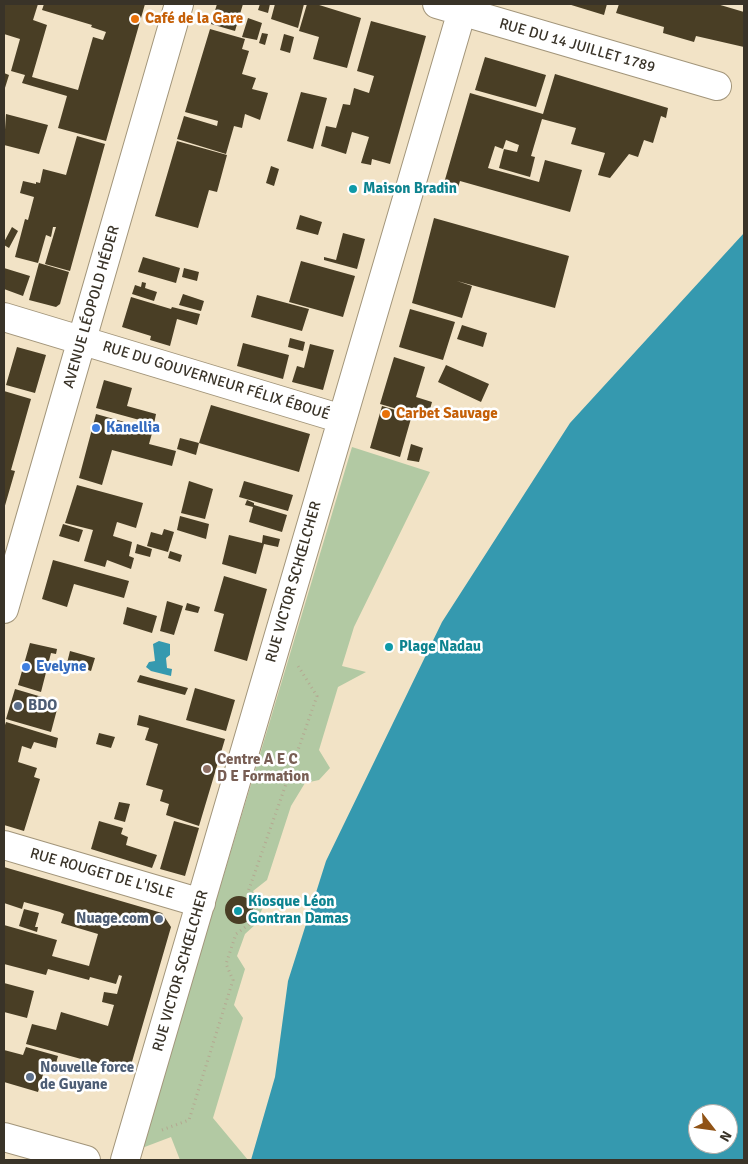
<!DOCTYPE html>
<html>
<head>
<meta charset="utf-8">
<style>
  body { margin:0 }
  #map { position:relative; width:748px; height:1164px; overflow:hidden; background:#f2e3c6; font-family:Signika,sans-serif }
  canvas { display:block }
  .frame { position:absolute; inset:0; border:5px solid #393328; pointer-events:none }
  .north { position:absolute; left:688px; top:1104px; width:50px; height:50px; box-sizing:border-box; background:#fff; border:1px solid #b0ada9; border-radius:50%; rotate:120deg; font-size:14px; font-weight:700; line-height:20px; text-align:center; color:#393328 }
  .north::after { content:''; display:block; margin:auto; width:18px; height:22px; background:#905316; clip-path:polygon(50% 0,100% 100%,50% 72%,0 100%) }
</style>
</head>
<body>
<div id="map">
<canvas width="748" height="1164"></canvas>
<div class="frame"></div>
<div class="north">N</div>
</div>
<script>
const ctx = document.querySelector('canvas').getContext('2d');
ctx.lineJoin = 'round';
function fillPath(path, color) { ctx.fillStyle = color; ctx.fill(path, 'evenodd'); }
const shape = rows => new Path2D(rows.map(r => 'M' + r).join(''));
function strokePath(path, color, width, dash) { ctx.strokeStyle = color; ctx.lineWidth = width; ctx.lineCap = dash ? 'butt' : 'round'; ctx.setLineDash(dash || []); ctx.stroke(path); }
function label(font, color, halo, rows, align = 'center') {
  ctx.font = font + ' Signika,sans-serif'; ctx.lineWidth = 5; ctx.setLineDash([]); ctx.textBaseline = 'middle'; ctx.strokeStyle = halo; ctx.fillStyle = color; for (const [text, x, y, turn = 0] of rows) {
    ctx.save(); ctx.translate(x, y); ctx.rotate((+turn || 0) * Math.PI / 180); ctx.textAlign = isNaN(turn) ? turn : align; if (halo) ctx.strokeText(text, 0, 0); ctx.fillText(text, 0, 0); ctx.restore();
  }
}
fillPath(shape([
  [352,447,430,472,354,627,342,666,366,672,338,687,319,750,330,768,319,780,305,783,291,806,267,880,253,891,262,909,257,923,245,934,237,956,245,969,234,1005,243,1018,213,1118,248,1160,180,1160,171,1137,142,1148]
]), '#b2c9a3');
fillPath(shape([
  [744,233,744,1160,251,1160,275,1077,288,981,326,861,442,622,570,423],
  [698,1114,728,1114,728,1144,698,1144],
  [159,641,170,644,170,655,166,658,167,668,172,669,171,676,151,671,146,667,149,662,155,661,153,644]
]), '#3599af');
fillPath(shape([
  [4,4,38,4,33,20,47,25,32,77,78,90,93,37,103,40,106,32,91,27,92,25,42,10,44,4,145,4,106,141,58,128,67,96,22,83,25,75,11,71,20,39,4,34],
  [217,4,243,4,235,31,211,24],
  [260,4,270,4,268,13,258,10],
  [275,4,304,4,298,28,271,19],
  [307,4,316,4,361,18,347,68,313,59,319,37,299,31],
  [568,4,607,4,604,15],
  [619,4,717,4,744,12,744,47,696,36,694,42,663,33,664,27,616,13],
  [248,18,262,23,257,40,242,37],
  [371,21,426,36,390,164,372,159,371,165,361,163,369,137,352,132,346,154,321,146,326,126,336,128,343,104,350,105,354,88,369,93,374,76,357,71],
  [210,29,245,39,242,49,249,51,242,74,256,78,252,89,268,93,260,120,245,114,242,128,234,126,226,154,177,139,184,116,217,126,218,121,185,112],
  [262,33,268,34,265,45,259,43],
  [284,34,294,37,290,53,280,50],
  [485,57,546,75,536,107,475,90],
  [4,73,9,75,4,91],
  [555,74,668,108,666,118,661,116,653,143,644,140,638,157,629,154,610,178,598,175,605,153,571,144,576,128,542,119,531,156,535,157,530,177,499,168,504,149,517,152,519,145,506,140,503,149,495,146,488,168,539,182,545,160,582,170,570,212,460,181,456,194,442,190,470,93,543,114],
  [301,92,327,98,313,149,287,141],
  [6,114,48,125,39,154,4,145],
  [77,136,105,144,70,271,45,264,56,227,53,227,51,237,46,235,38,263,15,257,25,219,28,220,34,197,20,193,23,181,36,184,36,182,40,183,43,169,66,175],
  [177,141,227,155,217,192,209,190,198,228,155,216],
  [271,166,279,169,274,186,266,183],
  [300,215,322,222,318,235,296,229],
  [434,218,569,256,555,308,457,281,472,286,462,318,412,303],
  [12,227,18,231,9,248,4,245,4,242],
  [343,233,365,239,357,269,324,260,324,257,336,260],
  [143,257,180,268,176,283,138,272],
  [301,261,355,276,343,317,289,302],
  [39,263,69,272,60,304,56,307,29,300],
  [4,268,30,276,23,296,4,289],
  [184,268,199,272,197,281,182,277],
  [142,282,146,283,145,288,157,292,154,301,132,294,135,285,141,287],
  [183,294,204,301,201,311,179,305],
  [257,295,309,309,302,331,251,317],
  [131,297,171,309,172,307,200,314,197,325,177,319,170,346,150,340,151,336,122,327],
  [410,309,455,322,443,360,399,347],
  [462,325,487,333,483,347,457,339],
  [290,338,305,342,303,351,288,347],
  [243,343,289,355,283,379,237,366],
  [310,344,334,350,323,390,292,382,297,366,304,368],
  [17,347,46,355,35,393,6,385],
  [394,357,425,367,416,397,432,402,429,413,433,414,432,419,380,404],
  [446,365,489,384,481,402,438,382],
  [104,380,132,388,127,406,156,414,154,424,96,408],
  [4,391,31,399,11,470,15,471,4,509],
  [211,405,310,434,299,472,199,443],
  [382,406,412,415,400,457,370,448],
  [96,414,153,430,149,444,176,451,172,466,112,450,102,485,79,478],
  [180,438,199,443,196,455,177,449],
  [411,444,423,448,419,462,407,460],
  [189,481,213,489,205,519,181,513],
  [244,481,293,495,288,511,239,497],
  [77,485,143,503,136,528,117,522,113,536,132,542,129,556,134,558,131,569,107,560,105,567,84,561,93,530,65,523],
  [247,500,254,503,254,505,287,515,282,532,249,522,253,507,245,505],
  [180,516,209,524,206,539,177,530],
  [63,524,83,530,79,542,59,536],
  [164,529,174,532,168,552,147,546,151,532,162,535],
  [229,535,262,543,263,535,280,539,278,547,264,544,256,574,222,564],
  [137,544,152,549,150,557,135,553],
  [170,551,182,555,180,562,168,558],
  [53,560,129,581,124,598,74,584,67,607,42,599],
  [224,576,267,589,247,661,214,651,224,614,214,611],
  [167,601,183,606,174,635,160,631],
  [187,603,200,607,198,613,185,610],
  [127,607,157,616,152,633,123,624],
  [30,643,57,649,56,654,51,653,41,692,18,685],
  [70,651,95,658,91,671,67,663],
  [140,675,188,688,185,695,137,682],
  [195,688,235,700,226,731,186,720],
  [15,689,59,702,51,732,6,719],
  [139,715,225,739,199,826,166,815,169,804,160,801,163,790,146,785,158,744,145,740,149,728,137,725],
  [6,722,58,738,56,748,34,742,31,749,22,746,18,762,37,768,34,777,40,779,24,831,4,825,4,728],
  [99,733,115,737,111,748,96,744],
  [119,802,130,804,125,822,114,819],
  [99,821,123,828,121,834,128,837,126,845,157,855,152,868,91,849],
  [174,821,199,828,185,876,160,869],
  [4,867,162,913,171,927,129,1072,26,1044,32,1024,56,1030,61,1012,108,1026,114,1005,102,1002,104,992,117,994,122,976,119,975,116,984,90,977,89,980,48,969,46,975,4,964,4,925,57,940,52,956,89,966,98,934,61,923,64,914,60,912,24,902,22,909,4,903],
  '225 910a14 14 0 1 1 28 0a14 14 0 1 1-28 0Z',
  [24,909,39,913,35,927,38,927,37,932,19,926],
  [4,983,34,991,27,1018,4,1012],
  [26,1047,58,1056,53,1074,44,1071,38,1092,4,1082,4,1050,23,1055]
]), '#493e25');
const minor = shape([
  [437,4,717,86],
  [4,317,342,419],
  [4,609,179,4],
  [4,845,201,903],
  [4,1137,86,1160],
  [125,1160,464,4]
]);
strokePath(minor, '#a2957a', 30);
strokePath(shape([
  [162,1130,189,1120,233,980,226,964,236,934,252,922,257,907,248,892,317,696,298,666]
]), '#b4a891', 3, [1, 4]);
strokePath(minor, '#fff', 28);
for (const [x, y, r, color] of [
  [135,19,5,"#e8710a"],
  [353,189,5,"#0f9aa8"],
  [386,414,5,"#e8710a"],
  [96,428,5,"#3f7fe0"],
  [389,647,5,"#0f9aa8"],
  [26,667,5,"#3f7fe0"],
  [18,706,5,"#5c6f8a"],
  [207,769,5,"#8d6e63"],
  [238,911,5,"#0f9aa8"],
  [159,919,5,"#5c6f8a"],
  [30,1077,5,"#5c6f8a"]
]) { const dot = new Path2D(); dot.arc(x, y, r, 0, 2 * Math.PI); ctx.fillStyle = color; ctx.fill(dot); strokePath(dot, '#fff', 2); }
label('bold 15px', '#c56008', '#fff', [
  ["Café de la Gare",145,19],
  ["Carbet Sauvage",396,414]
], 'left');
label('15px', '#393328', '#fff', [
  ["RUE DU 14 JUILLET 1789",577,46,16],
  ["AVENUE LÉOPOLD HÉDER",92,307,-74],
  ["RUE DU GOUVERNEUR FÉLIX ÉBOUÉ",216,381,17],
  ["RUE VICTOR SCHŒLCHER",294,582,-74],
  ["RUE ROUGET DE L'ISLE",102,874,16],
  ["RUE VICTOR SCHŒLCHER",181,971,-74]
]);
label('bold 15px', '#0d838f', '#fff', [
  ["Maison Bradin",363,189],
  ["Plage Nadau",399,647],
  ["Kiosque Léon",248,902],
  ["Gontran Damas",248,919]
], 'left');
label('bold 15px', '#366cbe', '#fff', [
  ["Kanellia",106,428],
  ["Evelyne",36,667]
], 'left');
label('bold 15px', '#4e5e75', '#fff', [
  ["BDO",28,706],
  ["Nuage.com",149,919,"right"],
  ["Nouvelle force",40,1068],
  ["de Guyane",40,1085]
], 'left');
label('bold 15px', '#785e54', '#fff', [
  ["Centre A E C",217,760],
  ["D E Formation",217,777]
], 'left');
</script>
</body>
</html>
